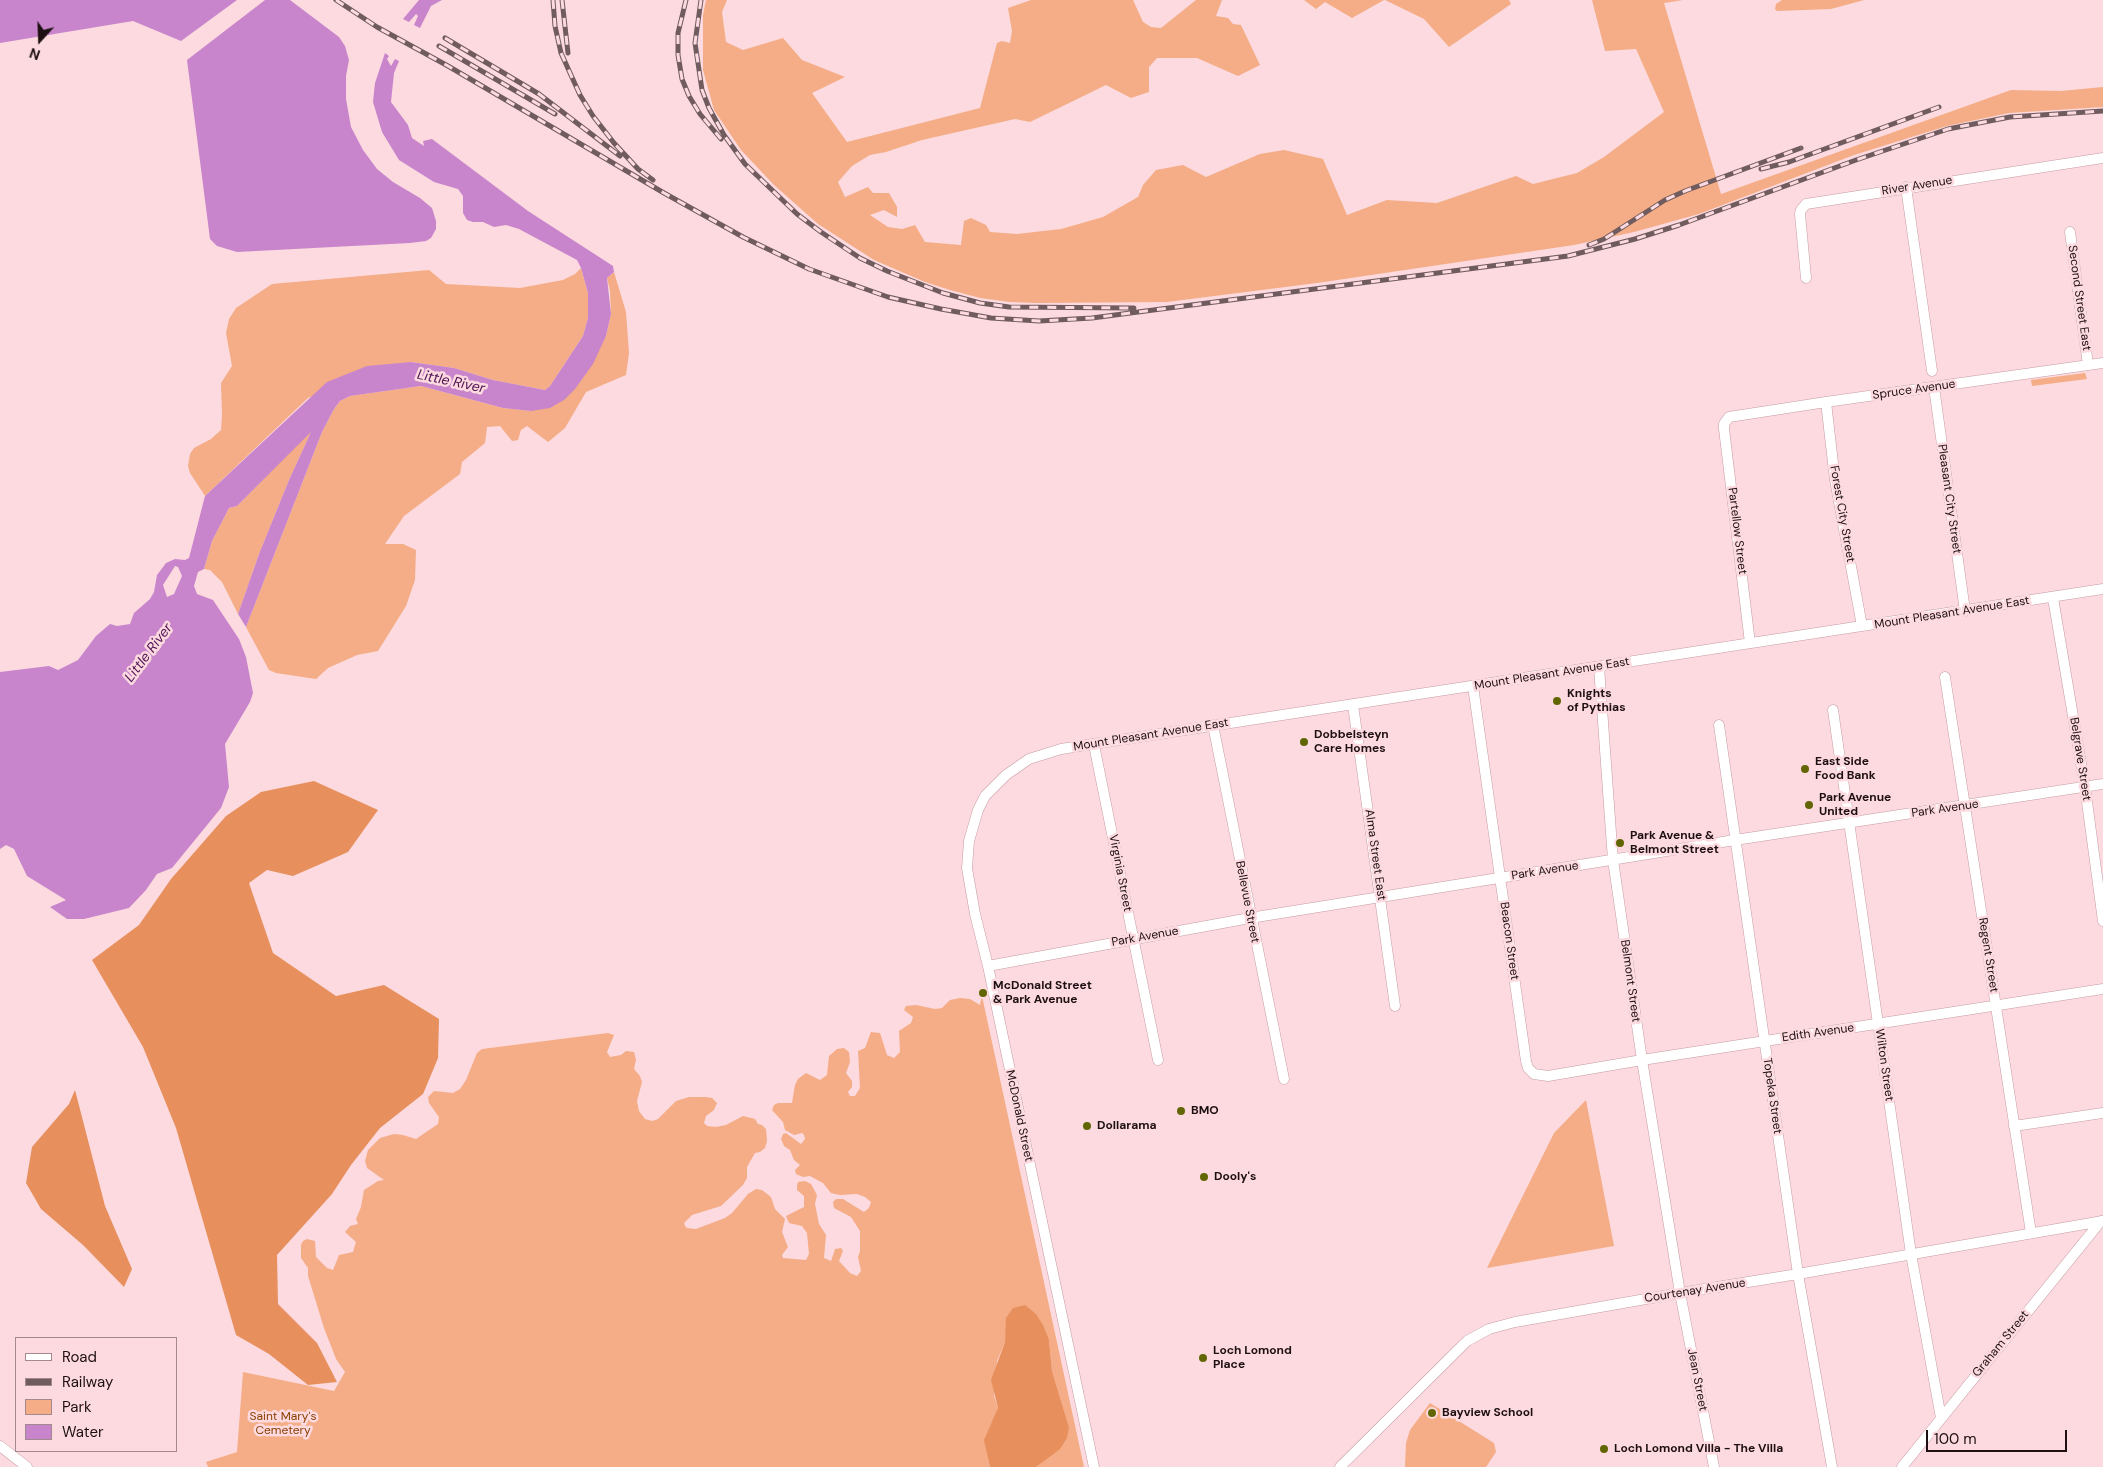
<!DOCTYPE html>
<html>
<head>
<meta charset="utf-8">
<style>
  body { margin:0 }
  #map { position:relative; width:2103px; height:1467px; overflow:hidden; background:#fcdadf; font-family:"DM Sans",sans-serif }
  canvas { display:block }
  .legend { position:absolute; left:15px; top:1337px; width:162px; height:115px; box-sizing:border-box; background:#fcdadf; border:1px solid #a3898d; margin:0; padding:6px 9px; list-style:none; font-size:15px; color:#1d0f12 }
  .legend li { display:flex; align-items:center; gap:10px; height:25px }
  .legend b { width:25px; border:1px solid #a3898d }
  .north { position:absolute; left:15px; top:15px; width:50px; height:50px; -webkit-text-stroke:4px #fcdadf; paint-order:stroke; rotate:200deg; font-size:14px; font-weight:700; line-height:20px; text-align:center; color:#1d0f12 }
  .north::after { content:''; display:block; margin:auto; width:18px; height:22px; background:#1d0f12; clip-path:polygon(50% 0,100% 100%,50% 72%,0 100%) }
  .scale { position:absolute; left:1926px; top:1430px; width:141px; height:22px; box-sizing:border-box; border:2px solid #1d0f12; border-top:0; padding-left:6px; font-size:15px; line-height:18px; white-space:nowrap; color:#1d0f12; -webkit-text-stroke:4px #fcdadf; paint-order:stroke }
</style>
</head>
<body>
<div id="map">
<canvas width="2103" height="1467"></canvas>
<ul class="legend">
<li><b style="height:6px;background:#fff"></b>Road</li>
<li><b style="height:6px;background:#705b5f"></b>Railway</li>
<li><b style="height:14px;background:#f4ad86"></b>Park</li>
<li><b style="height:14px;background:#c885cc"></b>Water</li>
</ul>
<div class="north">N</div>
<div class="scale">100 m</div>
</div>
<script>
const ctx = document.querySelector('canvas').getContext('2d');
ctx.lineJoin = 'round';
function fillPath(path, color) { ctx.fillStyle = color; ctx.fill(path, 'evenodd'); }
const shape = rows => new Path2D(rows.map(r => 'M' + r).join(''));
function strokePath(path, color, width, dash) { ctx.strokeStyle = color; ctx.lineWidth = width; ctx.lineCap = dash ? 'butt' : 'round'; ctx.setLineDash(dash || []); ctx.stroke(path); }
function label(font, color, halo, rows, align = 'center') {
  ctx.font = font + ' "DM Sans",sans-serif'; ctx.lineWidth = 5; ctx.setLineDash([]); ctx.textBaseline = 'middle'; ctx.strokeStyle = halo; ctx.fillStyle = color; for (const [text, x, y, turn = 0] of rows) {
    ctx.save(); ctx.translate(x, y); ctx.rotate((+turn || 0) * Math.PI / 180); ctx.textAlign = isNaN(turn) ? turn : align; if (halo) ctx.strokeText(text, 0, 0); ctx.fillText(text, 0, 0); ctx.restore();
  }
}
fillPath(shape([
  [706,0,727,0,722,12,726,42,743,50,783,38,802,60,845,77,812,93,847,142,980,108,997,43,1002,41,1010,43,1012,31,1008,8,1031,0,1133,0,1143,22,1151,27,1161,28,1196,0,1222,0,1216,16,1228,18,1233,24,1241,25,1260,65,1238,76,1197,58,1157,58,1149,67,1149,92,1131,98,1106,85,1030,122,1015,119,922,140,886,152,870,155,852,166,838,182,845,197,868,187,873,193,889,193,897,207,897,217,884,210,870,215,888,227,902,229,915,225,925,242,961,245,964,221,971,218,986,225,990,232,1017,234,1061,229,1103,217,1138,197,1143,185,1156,170,1183,165,1206,177,1260,154,1284,150,1323,159,1347,215,1387,200,1437,203,1516,176,1533,184,1577,173,1604,157,1664,112,1636,49,1605,51,1592,0,1683,0,1664,3,1721,194,2011,90,2061,91,2103,87,2103,107,2009,113,1947,126,1854,155,1699,214,1634,232,1574,245,1317,283,1167,302,1036,303,1010,302,980,298,950,290,925,282,874,260,818,224,774,185,741,150,714,110,703,70,703,15],
  [1304,0,1384,0,1352,18,1325,2,1316,9],
  [1385,0,1509,0,1511,4,1449,47,1424,19],
  [1782,0,1864,0,1831,9,1777,11,1775,9,1776,4],
  [581,268,588,293,588,318,583,336,550,386,545,390,493,380,454,368,411,362,308,398,205,496,190,473,188,466,190,454,194,448,211,439,221,430,222,415,221,383,232,366,226,333,229,319,236,308,272,284,429,270,446,284,520,288,563,280,575,274],
  [614,272,626,312,629,353,626,375,586,392,565,428,548,442,527,426,521,430,518,440,512,441,500,426,487,427,485,443,462,462,460,474,404,516,385,544,403,544,416,550,415,580,406,606,378,651,357,655,328,668,316,679,276,673,269,670,246,627,322,432,334,409,340,401,350,396,421,386,503,408,531,411,606,336,611,314,610,291,607,278],
  [2085,373,2087,379,2032,386,2031,380],
  [312,430,289,480,259,554,238,614,222,582,210,570,204,569,212,541,229,508,237,506],
  [982,996,1084,1467,1036,1467,1049,1456,1069,1427,1052,1371,1049,1340,1006,1334,1005,1342,997,1361,994,1396,998,1408,993,1424,987,1433,988,1458,990,1467,208,1467,206,1462,237,1452,243,1372,334,1391,345,1372,336,1359,324,1328,308,1276,308,1268,301,1258,301,1245,303,1241,307,1239,315,1241,316,1257,327,1268,333,1270,339,1255,353,1252,356,1242,345,1232,350,1226,358,1224,356,1219,361,1207,364,1190,378,1181,384,1180,367,1168,365,1161,368,1150,380,1138,394,1134,403,1135,416,1139,438,1124,439,1117,429,1103,428,1097,434,1091,453,1093,460,1089,466,1080,477,1053,482,1049,608,1033,614,1035,607,1052,610,1057,621,1055,626,1051,634,1052,636,1060,634,1069,640,1076,642,1082,637,1101,639,1111,645,1119,652,1121,658,1119,676,1101,689,1097,706,1097,712,1098,717,1103,714,1110,706,1116,704,1123,707,1126,716,1127,726,1125,743,1116,755,1119,758,1124,762,1125,766,1129,767,1141,765,1148,760,1152,755,1153,747,1167,747,1178,743,1185,721,1206,692,1215,684,1223,685,1226,687,1228,696,1229,725,1218,732,1213,748,1194,756,1189,762,1190,771,1197,775,1209,785,1219,782,1232,788,1247,782,1255,783,1258,806,1260,809,1254,807,1233,802,1226,789,1223,786,1216,804,1207,804,1196,797,1190,797,1185,798,1182,805,1181,811,1184,817,1195,815,1204,819,1224,826,1235,824,1258,831,1261,835,1249,841,1248,843,1251,839,1261,850,1273,857,1276,861,1271,858,1257,860,1251,860,1231,851,1217,834,1208,833,1202,836,1199,843,1199,864,1212,869,1208,871,1202,865,1197,857,1194,840,1195,831,1193,823,1183,810,1176,803,1177,796,1174,795,1170,800,1165,794,1160,790,1150,784,1146,781,1139,783,1134,786,1133,801,1144,805,1139,804,1135,802,1133,794,1135,785,1130,783,1122,772,1110,774,1105,778,1103,792,1103,795,1085,798,1079,806,1073,820,1080,827,1075,829,1056,837,1049,844,1048,849,1052,850,1062,846,1073,852,1081,852,1087,848,1092,850,1096,855,1096,860,1088,858,1051,865,1048,871,1032,880,1033,887,1055,894,1058,900,1052,899,1031,911,1023,913,1017,904,1010,906,1006,916,1005,935,1009,942,1008,950,1000,960,998,970,999,980,1005],
  [1586,1100,1614,1246,1487,1268,1554,1133],
  [1430,1403,1494,1443,1496,1452,1486,1467,1405,1467,1406,1443,1410,1430]
]), '#f4ad86');
fillPath(shape([
  [314,781,378,810,348,852,293,876,267,870,249,883,273,953,336,996,384,985,439,1019,438,1058,423,1094,380,1128,351,1165,332,1194,277,1255,278,1304,317,1343,337,1382,308,1385,269,1354,236,1335,176,1128,143,1047,92,960,139,925,171,879,226,816,261,792],
  [75,1090,105,1206,132,1269,124,1287,83,1245,41,1209,26,1183,32,1147,69,1104],
  [1025,1305,1036,1314,1043,1325,1049,1340,1052,1371,1069,1427,1067,1438,1060,1449,1036,1467,990,1467,984,1440,998,1408,991,1380,1005,1342,1006,1318,1013,1308]
]), '#e78f5d');
fillPath(shape([
  [0,0,237,0,181,41,133,21,0,43],
  [265,0,290,0,339,37,345,46,349,60,346,76,346,99,351,127,363,150,377,169,393,182,420,198,432,208,436,221,436,229,431,238,426,241,410,243,237,252,217,246,210,239,187,60],
  [419,0,442,0,431,6,420,28,414,25,418,16,416,14,409,22,403,19],
  [385,53,389,56,387,59,391,66,395,59,399,61,394,73,391,102,408,125,412,138,424,146,423,141,432,139,528,211,613,266,614,272,607,278,611,314,606,336,593,364,575,389,564,400,550,408,531,411,503,408,421,386,350,396,340,401,334,409,322,432,246,627,238,614,259,554,289,480,311,432,237,506,229,508,212,541,204,569,198,572,194,586,197,594,213,600,239,639,246,657,253,693,250,702,225,744,229,787,221,808,172,868,157,874,146,890,129,908,84,919,67,919,50,907,66,900,27,876,14,849,6,845,0,849,0,672,49,666,58,670,78,660,96,636,110,624,117,626,130,624,134,613,150,599,154,592,157,575,166,563,175,559,185,560,189,558,205,496,327,382,367,366,411,362,454,368,493,380,545,390,550,386,583,336,588,318,588,293,581,268,577,260,519,229,506,225,494,227,483,222,473,222,467,220,463,213,463,196,458,189,434,182,399,160,382,132,373,102,375,83],
  [175,566,178,567,182,576,174,594,167,597,163,585]
]), '#c885cc');
const minor = shape([
  [1906,187,1932,371],
  [2070,232,2088,365],
  [1806,278,1800,214,1801,210,1806,204,2103,158],
  [1934,387,1965,611],
  [1826,402,1835,480,1862,626],
  [2053,598,2085,787,2103,921],
  [1750,643,1724,429,1724,424,1729,417,1826,402,2103,363],
  [1599,667,1613,860,1642,1060,1680,1293,1714,1467],
  [1945,677,2031,1233],
  [1473,686,1526,1061,1528,1068,1534,1074,1548,1076,1642,1060,2103,989],
  [1353,705,1395,1006],
  [1833,710,1911,1254,1941,1418],
  [1213,725,1284,1079],
  [1719,725,1798,1274,1832,1467],
  [1094,745,1158,1060],
  [988,966,1250,918,1735,840,2103,784],
  [2014,1126,2103,1113],
  [0,1446,27,1467],
  [1094,1467,988,966,975,914,967,868,969,841,978,810,985,796,1006,775,1029,759,1061,749,2103,589],
  [1340,1467,1467,1341,1489,1329,1515,1322,1680,1293,1798,1274,2103,1221],
  [1902,1467,2101,1221]
]);
strokePath(minor, '#c49ca3', 11);
strokePath(minor, '#fff', 10);
const rail = shape([
  [336,0,377,27,448,66,664,193,743,237,809,269,888,297,941,309,991,318,1039,321,1092,318,1568,256,1635,239,1679,225,1856,160,1948,129,2010,117,2103,111],
  [553,0,555,26,561,53,580,95,593,116,614,143,638,169,653,180],
  [562,0,568,53],
  [686,0,678,33,678,55,682,79,689,96,700,114,721,139],
  [701,0,695,43,702,90,709,108,724,135,745,164,797,214,821,232,860,258,887,271,943,293,980,303,1009,307,1134,308],
  [445,38,539,94,620,156],
  [439,46,555,114],
  [1761,169,1789,162,1939,107],
  [1589,245,1604,239,1665,200,1685,191,1801,148]
]);
strokePath(rail, '#705b5f', 5);
strokePath(rail, '#fcdadf', 3, [9]);
for (const [x, y, r, color] of [
  [1557,701,5,"#616602"],
  [1304,742,5,"#616602"],
  [1805,769,5,"#616602"],
  [1809,805,5,"#616602"],
  [1620,843,5,"#616602"],
  [983,993,5,"#616602"],
  [1181,1111,5,"#616602"],
  [1087,1126,5,"#616602"],
  [1204,1177,5,"#616602"],
  [1203,1358,5,"#616602"],
  [1432,1413,5,"#616602"],
  [1604,1449,5,"#616602"]
]) { const dot = new Path2D(); dot.arc(x, y, r, 0, 2 * Math.PI); ctx.fillStyle = color; ctx.fill(dot); strokePath(dot, '#fcdadf', 2); }
label('12px', '#1d0f12', '#fcdadf', [
  ["River Avenue",1917,186,-9],
  ["Second Street East",2079,298,82],
  ["Spruce Avenue",1914,390,-8],
  ["Pleasant City Street",1949,499,82],
  ["Forest City Street",1842,514,80],
  ["Partellow Street",1737,531,83],
  ["Mount Pleasant Avenue East",1952,613,-9],
  ["Mount Pleasant Avenue East",1552,674,-9],
  ["Mount Pleasant Avenue East",1151,735,-9],
  ["Belgrave Street",2080,759,81],
  ["Park Avenue",1945,809,-8],
  ["Alma Street East",1375,855,82],
  ["Park Avenue",1545,871,-9],
  ["Virginia Street",1120,873,79],
  ["Bellevue Street",1247,902,79],
  ["Park Avenue",1145,937,-10],
  ["Beacon Street",1509,941,82],
  ["Regent Street",1988,955,81],
  ["Belmont Street",1630,981,82],
  ["Edith Avenue",1818,1033,-8],
  ["Wilton Street",1884,1065,82],
  ["Topeka Street",1772,1096,82],
  ["McDonald Street",1019,1116,78],
  ["Courtenay Avenue",1695,1291,-9],
  ["Graham Street",2001,1344,-51],
  ["Jean Street",1697,1380,79]
]);
label('bold 12px', '#1d0f12', '#fcdadf', [
  ["Knights",1567,694],
  ["of Pythias",1567,708],
  ["Dobbelsteyn",1314,735],
  ["Care Homes",1314,749],
  ["East Side",1815,762],
  ["Food Bank",1815,776],
  ["Park Avenue",1819,798],
  ["United",1819,812],
  ["Park Avenue &",1630,836],
  ["Belmont Street",1630,850],
  ["McDonald Street",993,986],
  ["& Park Avenue",993,1000],
  ["BMO",1191,1111],
  ["Dollarama",1097,1126],
  ["Dooly's",1214,1177],
  ["Loch Lomond",1213,1351],
  ["Place",1213,1365],
  ["Bayview School",1442,1413],
  ["Loch Lomond Villa - The Villa",1614,1449]
], 'left');
label('12px', '#8c3e00', '#fcdadf', [
  ["Saint Mary's",283,1417],
  ["Cemetery",283,1431]
]);
label('italic 14px', '#4f1254', '#fcdadf', [
  ["Little River",451,382,12],
  ["Little River",149,653,-53]
]);
</script>
</body>
</html>
